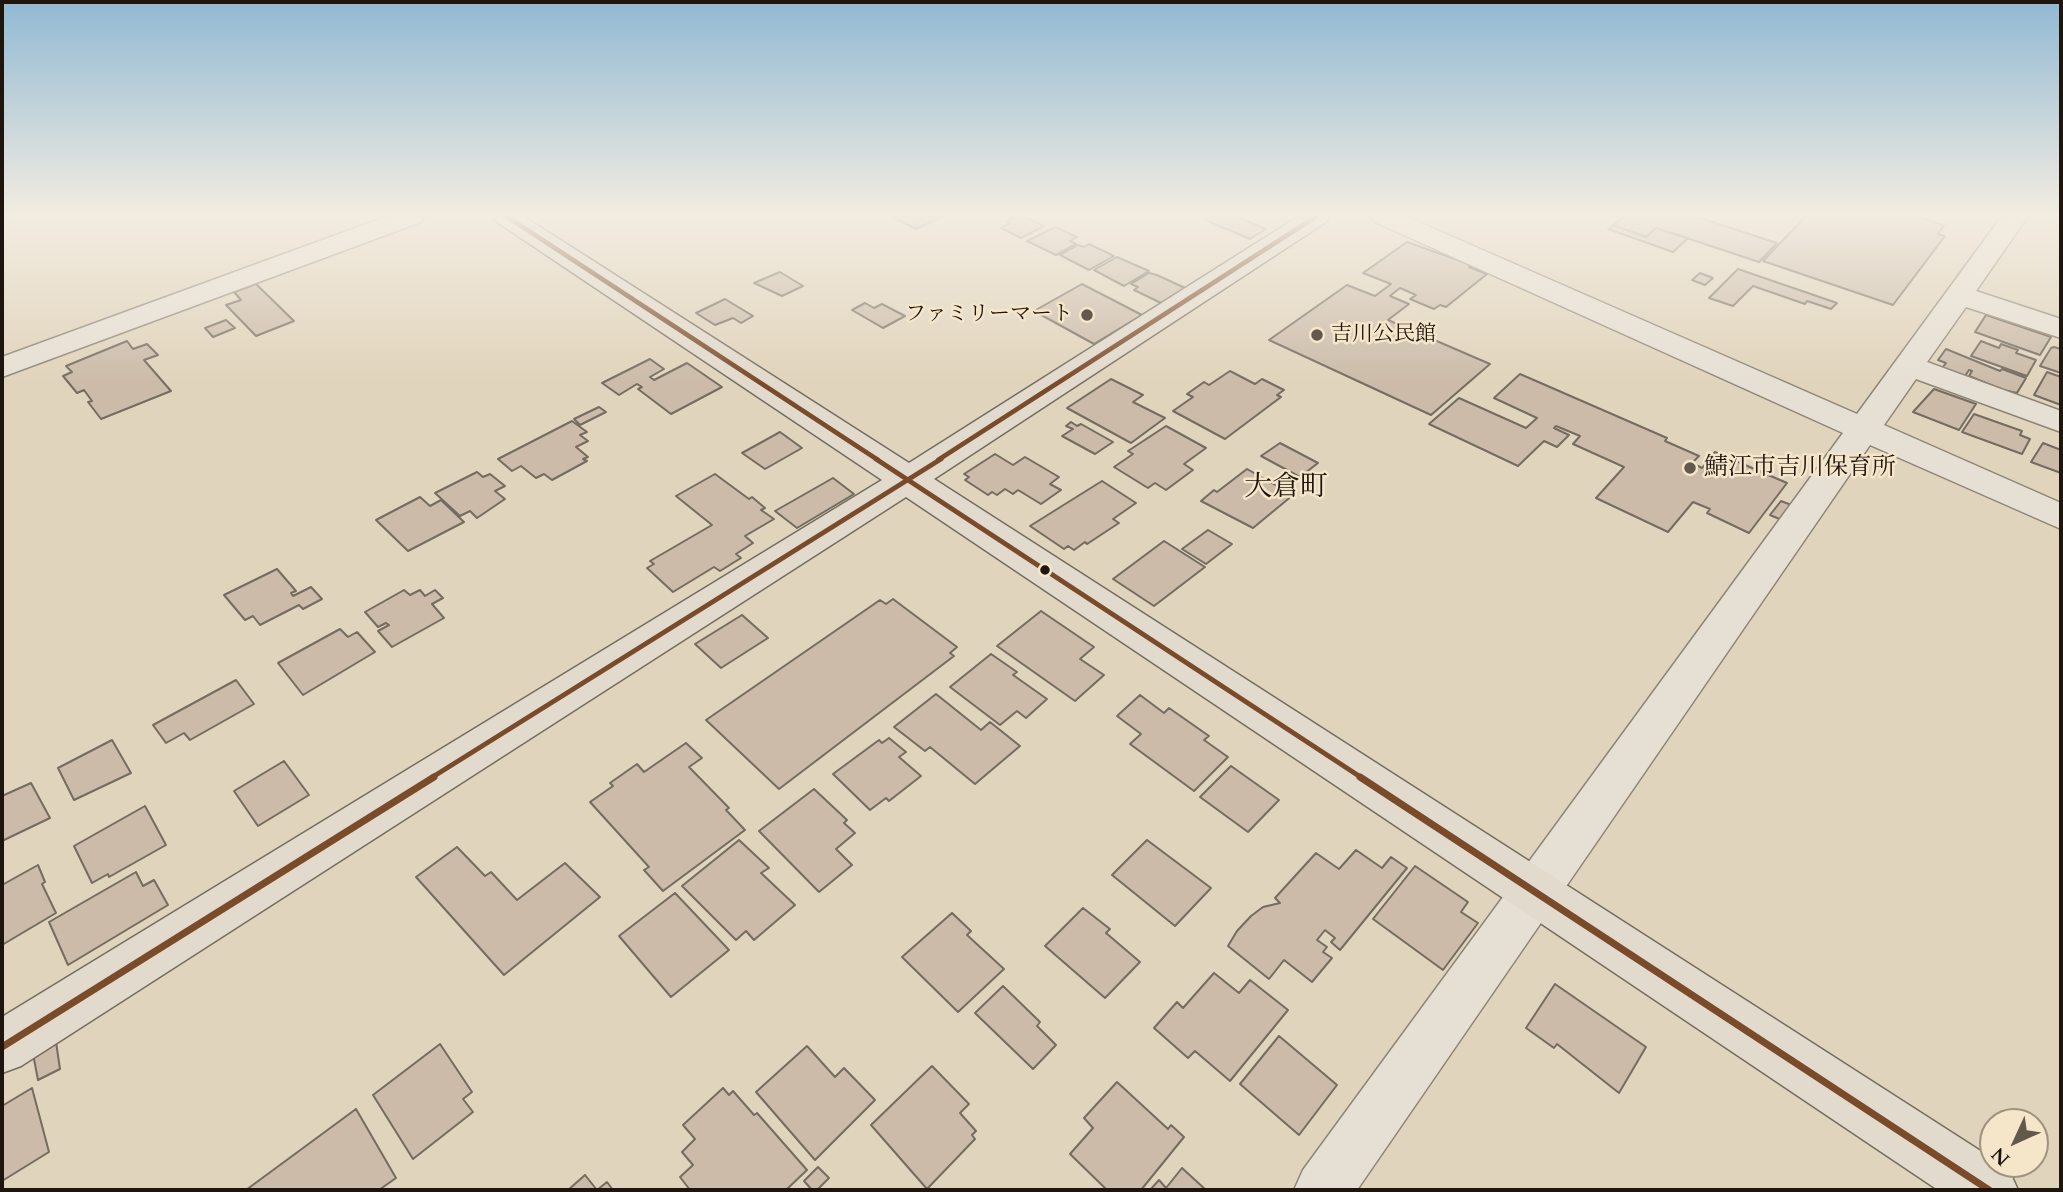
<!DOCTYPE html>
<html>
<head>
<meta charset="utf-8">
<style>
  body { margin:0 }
  #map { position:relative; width:2063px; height:1192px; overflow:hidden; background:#e1d4bc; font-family:Cardo,serif }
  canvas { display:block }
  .frame { position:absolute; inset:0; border:4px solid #1f150f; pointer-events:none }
  .north { position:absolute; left:1979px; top:1108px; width:70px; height:70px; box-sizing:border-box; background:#f5e6ca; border:2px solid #9f927f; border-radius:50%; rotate:225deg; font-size:19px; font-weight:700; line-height:28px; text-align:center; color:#1f150f }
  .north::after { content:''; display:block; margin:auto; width:24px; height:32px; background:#63584c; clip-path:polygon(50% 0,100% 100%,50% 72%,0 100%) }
</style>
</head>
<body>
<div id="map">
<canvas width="2063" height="1192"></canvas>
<div class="frame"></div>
<div class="north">N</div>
</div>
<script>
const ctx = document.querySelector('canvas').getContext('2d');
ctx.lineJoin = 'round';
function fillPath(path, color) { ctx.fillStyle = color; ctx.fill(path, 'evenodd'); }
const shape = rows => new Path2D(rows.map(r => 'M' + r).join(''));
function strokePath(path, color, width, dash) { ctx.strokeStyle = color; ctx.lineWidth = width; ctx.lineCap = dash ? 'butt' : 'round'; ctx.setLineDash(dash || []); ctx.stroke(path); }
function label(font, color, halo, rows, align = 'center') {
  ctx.font = font + ' Cardo,"Noto Serif JP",serif'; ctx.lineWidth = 5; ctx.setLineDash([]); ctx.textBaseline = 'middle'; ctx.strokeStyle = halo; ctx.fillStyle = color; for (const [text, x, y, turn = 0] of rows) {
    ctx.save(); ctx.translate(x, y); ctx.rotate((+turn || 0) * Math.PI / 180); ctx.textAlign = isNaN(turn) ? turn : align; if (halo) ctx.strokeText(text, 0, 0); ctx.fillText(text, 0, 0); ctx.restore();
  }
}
const building = shape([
  [891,216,944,216,916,229,891,216],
  [1017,216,1023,216,1044,226,1021,238,1001,228,1010,223,1006,221,1017,216],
  [1209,216,1235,216,1266,229,1250,239,1203,219,1209,216],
  [1624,216,1694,216,1777,243,1759,262,1656,228,1646,237,1613,225,1624,216],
  [1806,216,1913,216,1944,225,1938,234,1945,236,1893,305,1763,261,1806,216],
  [1619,221,1613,225,1646,237,1656,228,1688,238,1673,252,1608,229,1619,221],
  [1055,227,1077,237,1070,241,1076,244,1056,255,1027,241,1055,227],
  [1407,242,1472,265,1469,267,1487,274,1446,307,1440,305,1434,309,1410,299,1416,295,1400,288,1390,296,1409,304,1388,320,1490,364,1431,415,1269,340,1347,285,1375,296,1391,284,1363,273,1407,242],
  [1089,244,1114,256,1089,270,1060,255,1078,245,1084,247,1089,244],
  [1117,257,1149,271,1124,286,1094,270,1117,257],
  [1738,269,1837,303,1831,309,1807,301,1805,304,1753,286,1733,306,1709,298,1738,269],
  [780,272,803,286,782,296,754,283,780,272],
  [1149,273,1157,275,1185,288,1161,303,1134,290,1138,287,1131,284,1149,273],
  [1700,273,1713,278,1705,285,1692,280,1700,273],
  [256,284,294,321,256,336,226,305,241,300,234,292,256,284],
  [1082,284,1142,315,1094,344,1034,311,1082,284],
  [725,299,753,316,741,323,733,318,715,325,696,313,725,299],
  [865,303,874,308,882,304,905,316,883,328,852,310,865,303],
  [1986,315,2051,337,2040,355,1975,332,1986,315],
  [226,320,235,328,213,337,205,328,226,320],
  [127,341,133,349,147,344,158,355,144,360,171,391,101,419,88,402,92,401,84,390,77,393,63,376,72,372,66,366,127,341],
  [1981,341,1999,348,2001,344,2018,350,2016,353,2036,360,2027,376,1971,356,1981,341],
  [2054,347,2061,349,2061,373,2040,366,2051,348,2054,347],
  [1946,349,2000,371,2002,369,2026,378,2017,393,2003,390,1969,376,1972,371,1969,370,1965,376,1942,368,1946,363,1938,360,1946,349],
  [650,359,664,369,650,377,654,380,687,363,722,387,671,414,638,389,642,387,637,384,619,395,602,383,650,359],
  [1230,371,1255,384,1262,379,1284,390,1277,395,1281,397,1225,439,1173,411,1193,397,1187,394,1204,382,1209,385,1230,371],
  [2047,372,2061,377,2061,405,2034,395,2047,372],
  [1520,374,1667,438,1665,441,1699,456,1692,463,1702,468,1715,452,1787,483,1749,533,1707,513,1710,509,1693,502,1668,532,1596,498,1624,467,1573,444,1580,436,1556,426,1554,428,1569,435,1557,447,1544,441,1518,466,1429,424,1459,398,1526,428,1537,418,1494,398,1520,374],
  [1111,379,1143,395,1133,402,1165,418,1131,443,1067,408,1111,379],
  [1934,389,1976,404,1959,430,1913,412,1934,389],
  [599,407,606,412,580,425,574,419,599,407],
  [1974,414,2022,431,2020,435,2030,439,2022,454,1962,432,1974,414],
  [572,421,587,432,580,435,588,441,576,447,588,457,583,459,587,461,552,480,544,474,536,478,521,466,512,471,498,459,572,421],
  [1071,422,1077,426,1081,424,1113,442,1095,454,1062,436,1073,429,1066,426,1071,422],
  [1166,426,1206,448,1184,464,1193,470,1166,490,1155,483,1148,488,1114,467,1133,454,1128,451,1166,426],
  [780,432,802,448,765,469,742,453,780,432],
  [1280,443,1318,463,1300,477,1261,456,1280,443],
  [2043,443,2061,450,2061,473,2031,462,2043,443],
  [995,454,1013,465,1025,457,1059,477,1050,484,1061,490,1041,504,1018,490,1013,494,1005,489,997,495,992,492,988,495,965,480,969,477,964,474,995,454],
  [1247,469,1293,495,1253,528,1201,501,1214,490,1217,492,1247,469],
  [477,472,483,477,490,474,505,486,495,491,505,499,477,518,470,511,460,516,435,493,477,472],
  [715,474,749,499,752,497,765,508,761,510,774,519,745,536,753,543,736,554,741,558,720,571,714,567,673,592,647,568,654,564,650,561,712,525,676,496,715,474],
  [833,478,854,494,797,528,775,511,833,478],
  [1102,481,1136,503,1113,519,1119,523,1087,544,1085,542,1074,550,1068,546,1064,549,1030,526,1102,481],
  [420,497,430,506,441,500,464,522,408,551,376,520,420,497],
  [1781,501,1794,506,1784,521,1770,515,1781,501],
  [1208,530,1232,544,1206,564,1182,549,1208,530],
  [1164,541,1205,567,1154,606,1113,579,1164,541],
  [277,569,296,591,291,593,293,596,311,587,322,599,303,609,299,605,260,625,253,616,245,620,224,595,277,569],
  [404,590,410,595,420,590,425,596,435,590,443,598,432,604,444,618,392,647,378,631,389,625,386,623,378,627,365,612,404,590],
  [893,599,957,647,950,653,954,656,779,789,706,720,880,600,886,604,893,599],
  [1041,611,1094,647,1080,659,1104,675,1075,701,997,646,1041,611],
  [742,615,768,638,721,668,695,644,742,615],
  [340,629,348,637,357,632,375,652,303,695,278,663,340,629],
  [991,654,1017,672,1013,675,1047,699,1026,718,1017,711,1000,725,950,687,991,654],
  [236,680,254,704,190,740,184,733,166,743,153,725,236,680],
  [936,694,981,730,990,722,1020,746,975,784,930,747,925,751,894,727,936,694],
  [1140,695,1164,713,1169,708,1209,736,1204,740,1228,757,1194,791,1130,744,1141,734,1117,716,1140,695],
  [889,738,906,752,899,757,921,776,889,801,886,798,870,810,833,774,879,740,882,743,889,738],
  [112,740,131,773,74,800,58,768,112,740],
  [686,743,702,758,689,767,729,808,726,810,745,830,663,891,644,870,649,867,590,802,613,786,610,783,637,764,644,772,686,743],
  [284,761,309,795,258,826,234,791,284,761],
  [1231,766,1279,800,1248,832,1200,797,1231,766],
  [31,783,50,818,2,841,2,796,31,783],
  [814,789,847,820,844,823,855,833,836,849,852,865,819,892,759,831,814,789],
  [145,806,166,845,109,877,108,874,92,883,74,846,145,806],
  [739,840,769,868,761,873,795,905,754,940,746,931,736,940,682,886,739,840],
  [1147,840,1211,888,1175,926,1112,875,1147,840],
  [457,847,485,876,491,872,517,900,565,863,600,897,504,975,416,877,457,847],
  [1356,850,1382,868,1391,857,1407,868,1340,950,1331,942,1335,938,1325,930,1317,940,1327,947,1323,952,1332,958,1312,982,1284,960,1269,979,1228,946,1237,931,1251,916,1263,907,1280,903,1275,898,1316,853,1339,869,1356,850],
  [38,865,45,882,42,884,56,913,2,945,2,885,38,865],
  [1415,866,1468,902,1461,912,1478,923,1443,970,1373,919,1415,866],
  [136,872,143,886,154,880,168,905,68,965,49,922,136,872],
  [675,893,729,950,671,997,619,936,675,893],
  [1083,908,1110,929,1106,933,1140,962,1105,998,1045,946,1083,908],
  [952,913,971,931,967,935,1004,969,958,1012,902,957,952,913],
  [1214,973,1239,993,1250,980,1288,1010,1230,1081,1195,1051,1188,1058,1154,1028,1177,1002,1183,1008,1214,973],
  [1555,984,1646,1047,1619,1093,1557,1044,1554,1048,1526,1028,1555,984],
  [1003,986,1040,1022,1037,1026,1056,1045,1033,1069,975,1013,1003,986],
  [1279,1036,1337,1085,1299,1135,1240,1084,1279,1036],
  [56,1042,60,1069,38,1080,33,1054,56,1042],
  [440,1044,472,1092,463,1099,473,1112,413,1159,373,1095,440,1044],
  [807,1046,835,1077,844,1068,875,1100,815,1160,756,1092,807,1046],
  [932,1066,969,1104,960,1113,976,1131,972,1135,975,1139,927,1189,871,1125,932,1066],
  [1117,1082,1168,1129,1171,1125,1184,1137,1141,1190,1107,1190,1070,1154,1093,1128,1084,1118,1117,1082],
  [32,1088,49,1152,2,1181,2,1106,32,1088],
  [723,1088,729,1095,733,1091,754,1115,757,1113,807,1170,786,1190,690,1190,680,1177,693,1165,682,1152,695,1139,683,1125,723,1088],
  [356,1109,396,1178,379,1190,246,1190,356,1109],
  [818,1167,829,1178,817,1190,812,1190,804,1181,818,1167],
  [1182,1168,1206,1190,1150,1190,1159,1180,1166,1188,1182,1168],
  [585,1175,597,1190,607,1182,613,1190,568,1190,585,1175]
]);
fillPath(building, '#cbbba8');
strokePath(building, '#746c60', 2);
const minor = shape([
  [388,216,425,216,421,222,2,377,2,357,388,216],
  [1371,216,1405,216,1857,414,2002,216,2028,216,1976,291,2061,319,2061,338,1966,307,1927,362,2061,411,2061,432,1916,379,1884,425,2061,503,2061,529,1870,445,1357,1190,1294,1190,1303,1170,1843,433,1375,222,1371,216]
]);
const major = shape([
  [493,216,523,216,909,463,1299,216,1330,216,1326,222,934,479,1993,1159,1993,1164,2001,1164,2009,1170,2018,1190,1938,1190,906,497,21,1066,2,1073,2,1017,882,480,497,222,493,216]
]);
strokePath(minor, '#8e8577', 3);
strokePath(major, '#746c60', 3);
fillPath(minor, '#e6e0d4');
fillPath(major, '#e2dacc');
strokePath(shape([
  [506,216,878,460],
  [938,460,1317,216]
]), '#7a4b2a', 4.5);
strokePath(shape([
  [876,459,1362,778],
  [431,778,941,459]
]), '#7a4b2a', 5);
strokePath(shape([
  [1360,777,1989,1190],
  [2,1047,434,777]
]), '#7a4b2a', 7);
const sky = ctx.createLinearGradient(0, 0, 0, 383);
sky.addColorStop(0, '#91b9d3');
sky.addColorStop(0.56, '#f2ece1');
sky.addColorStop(1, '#f2ece100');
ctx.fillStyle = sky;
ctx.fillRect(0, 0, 2063, 383);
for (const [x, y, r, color] of [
  [1087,315,7,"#63584c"],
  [1317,335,7,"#63584c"],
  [1690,468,7,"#63584c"],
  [1045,570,6,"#1f150f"]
]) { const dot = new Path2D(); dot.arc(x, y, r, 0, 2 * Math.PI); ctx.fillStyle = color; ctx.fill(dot); strokePath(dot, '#f5e6ca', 2.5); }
label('21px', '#1f150f', '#f5e6ca', [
  ["ファミリーマート",1073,315],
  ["吉川公民館",1331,335,"left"]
], 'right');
label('24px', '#1f150f', '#f5e6ca', [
  ["鯖江市吉川保育所",1704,468]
], 'left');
label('28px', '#1f150f', '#f5e6ca', [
  ["大倉町",1286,489]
]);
</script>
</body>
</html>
